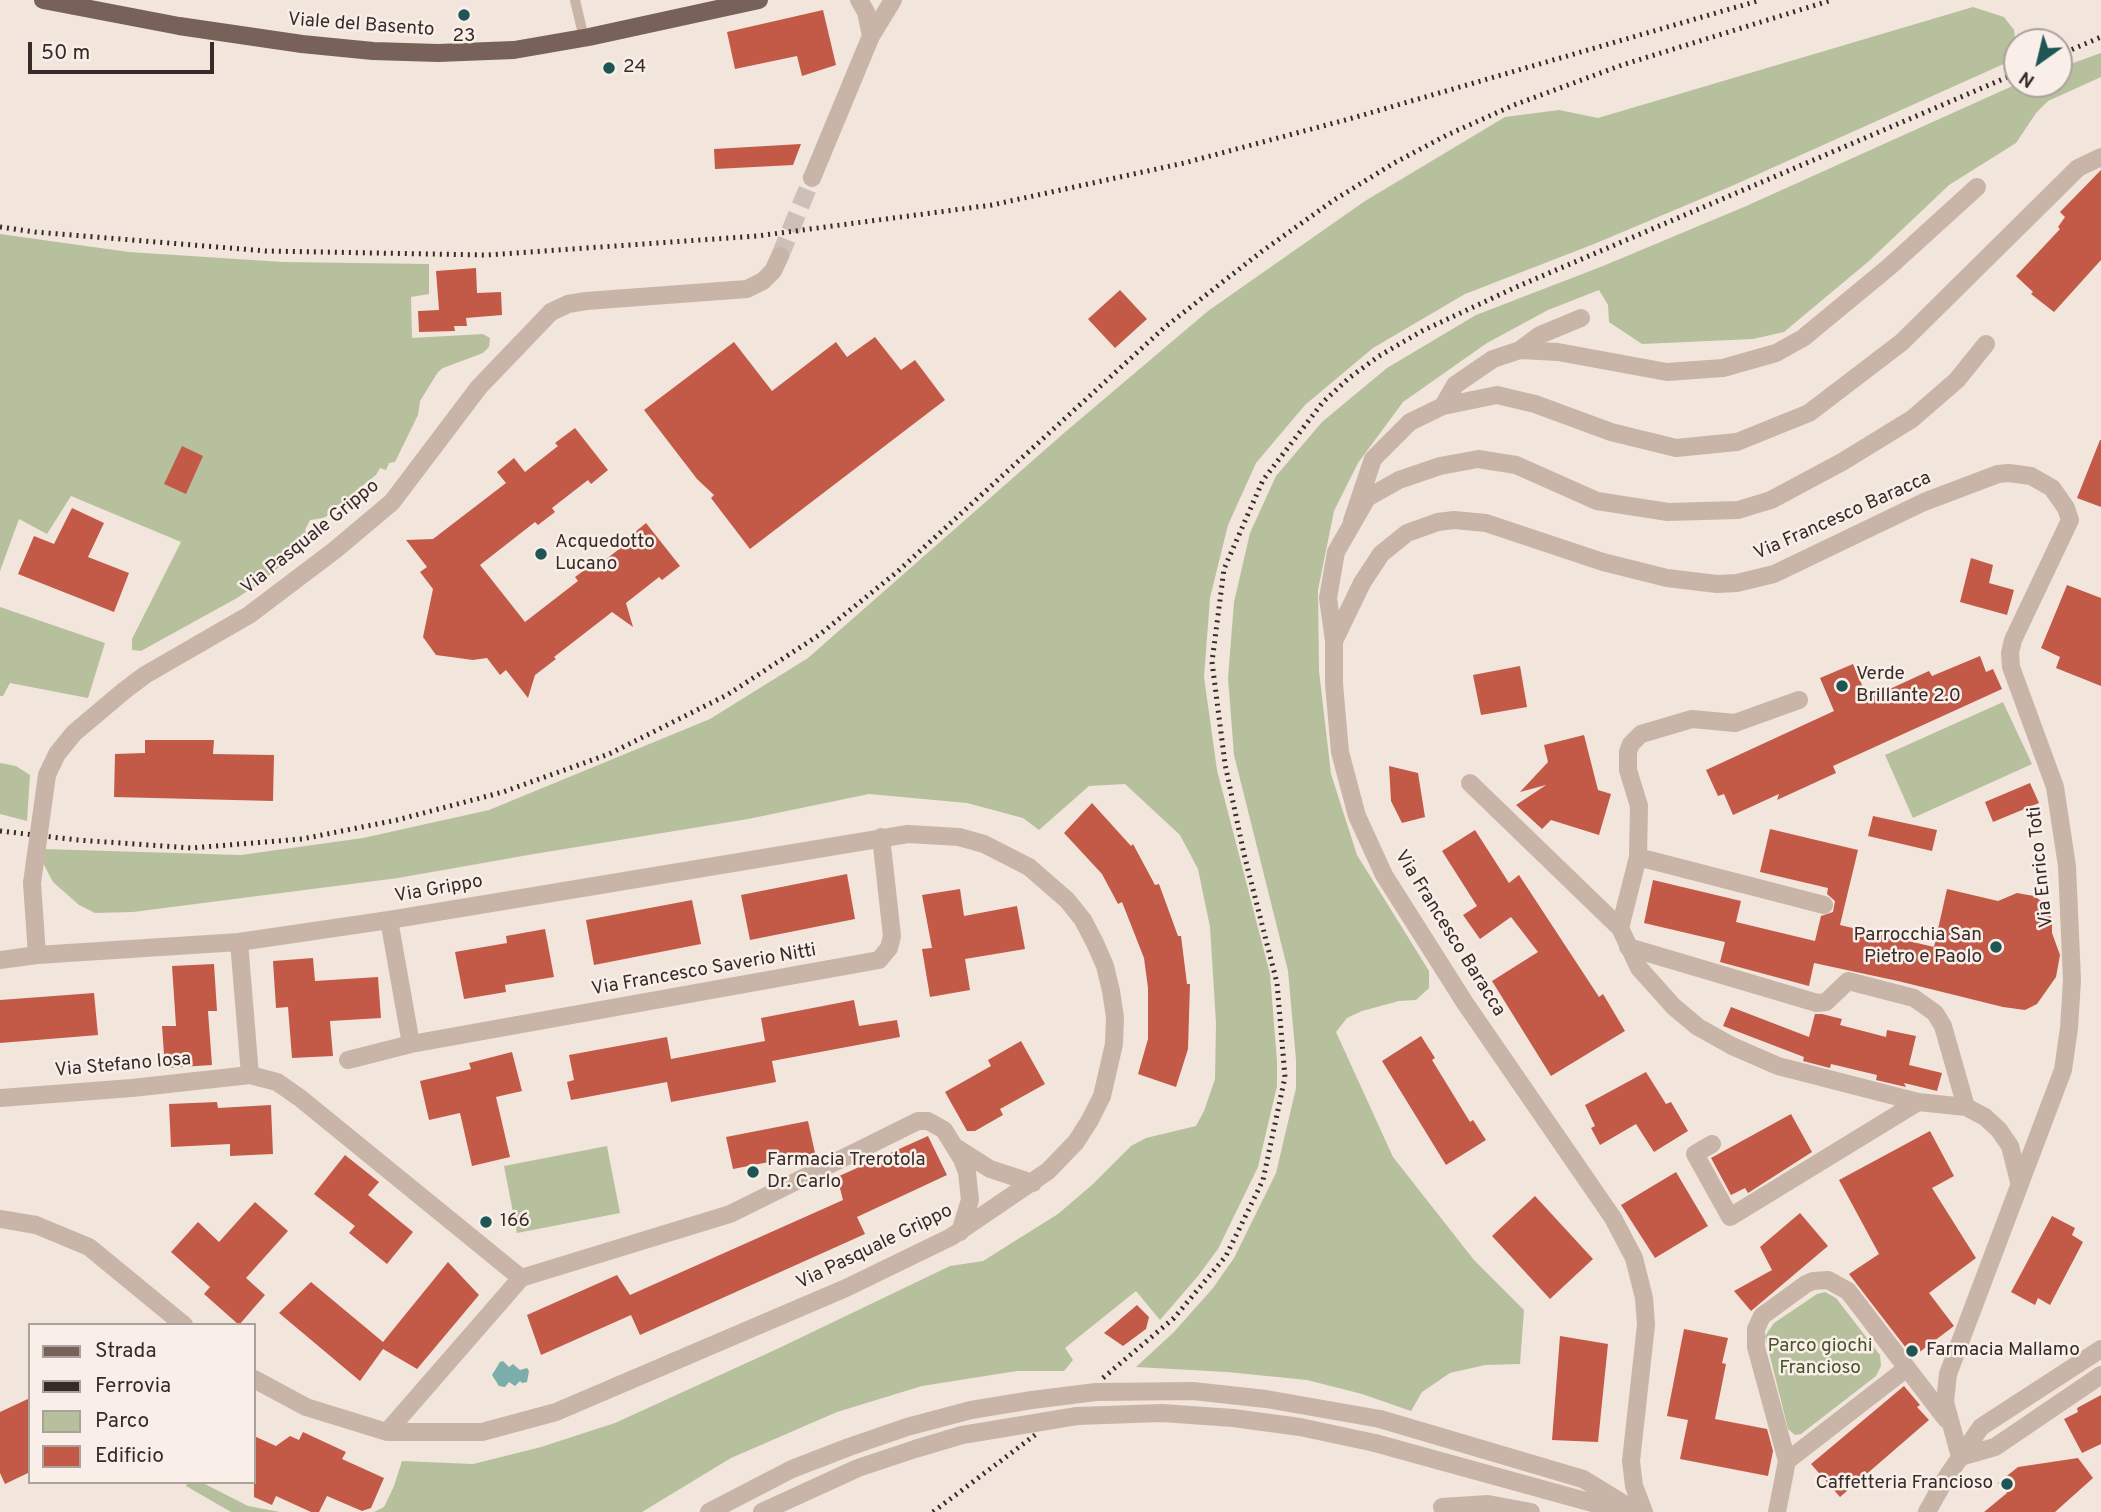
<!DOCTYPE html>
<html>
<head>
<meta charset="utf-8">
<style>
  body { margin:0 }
  #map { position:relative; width:2101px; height:1512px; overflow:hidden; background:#f1e5dc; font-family:Overpass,sans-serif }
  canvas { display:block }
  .legend { position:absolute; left:28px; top:1323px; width:228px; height:161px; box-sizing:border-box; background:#f9efe8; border:2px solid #aba19b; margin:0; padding:9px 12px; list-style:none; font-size:21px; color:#362b28 }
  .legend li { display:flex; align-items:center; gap:14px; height:35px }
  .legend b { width:35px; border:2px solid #aba19b }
  .north { position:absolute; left:2003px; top:28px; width:70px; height:70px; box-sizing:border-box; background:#f9efe8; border:2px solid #aba19b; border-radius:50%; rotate:214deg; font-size:19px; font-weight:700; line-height:28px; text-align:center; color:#362b28 }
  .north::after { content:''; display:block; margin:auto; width:24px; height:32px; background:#1e5655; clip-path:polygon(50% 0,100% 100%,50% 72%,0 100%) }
  .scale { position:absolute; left:28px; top:42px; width:186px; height:32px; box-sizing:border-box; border:4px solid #362b28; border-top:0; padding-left:9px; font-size:21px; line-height:24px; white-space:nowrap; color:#362b28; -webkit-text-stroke:5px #f9efe8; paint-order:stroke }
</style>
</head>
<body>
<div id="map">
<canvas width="2101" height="1512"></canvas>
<ul class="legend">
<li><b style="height:9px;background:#786159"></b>Strada</li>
<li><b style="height:9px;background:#362b28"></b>Ferrovia</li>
<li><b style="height:19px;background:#b7c09c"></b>Parco</li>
<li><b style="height:19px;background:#c35a48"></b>Edificio</li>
</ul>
<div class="north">N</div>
<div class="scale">50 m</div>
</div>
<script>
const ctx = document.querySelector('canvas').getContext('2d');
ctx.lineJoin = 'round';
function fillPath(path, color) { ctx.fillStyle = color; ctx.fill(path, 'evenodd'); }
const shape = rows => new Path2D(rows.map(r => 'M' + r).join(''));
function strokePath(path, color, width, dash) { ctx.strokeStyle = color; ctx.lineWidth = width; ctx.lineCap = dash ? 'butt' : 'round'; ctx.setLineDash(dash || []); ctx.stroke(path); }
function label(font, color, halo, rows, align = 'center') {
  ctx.font = font + ' Overpass,sans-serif'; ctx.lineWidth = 5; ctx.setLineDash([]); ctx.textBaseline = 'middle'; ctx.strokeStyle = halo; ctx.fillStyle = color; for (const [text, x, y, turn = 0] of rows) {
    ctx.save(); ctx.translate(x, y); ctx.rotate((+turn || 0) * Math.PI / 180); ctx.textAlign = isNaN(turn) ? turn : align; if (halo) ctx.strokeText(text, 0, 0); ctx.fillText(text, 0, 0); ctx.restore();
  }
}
fillPath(shape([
  [1973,7,2004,17,2014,30,2017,58,1734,185,1594,244,1465,294,1373,348,1305,405,1256,463,1228,525,1210,598,1204,677,1217,770,1270,974,1277,1061,1277,1086,1258,1167,1218,1249,1198,1276,1160,1320,1136,1291,1065,1348,1073,1360,1064,1371,1017,1371,922,1386,837,1412,731,1458,642,1512,374,1512,384,1507,394,1486,402,1461,473,1464,541,1447,615,1423,777,1349,950,1266,983,1261,1058,1214,1093,1184,1131,1146,1146,1138,1196,1126,1204,1111,1215,1079,1216,1023,1210,927,1198,869,1180,835,1125,784,1089,786,1039,830,1023,818,967,803,869,794,748,819,534,854,398,878,133,912,95,913,79,905,53,882,44,865,44,849,241,855,363,838,489,810,710,719,808,658,1064,433,1208,311,1365,201,1505,117,1559,110,1598,118],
  [2101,53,2101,77,2048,101,2036,113,2016,143,1949,185,1869,261,1784,332,1753,339,1642,344,1609,322,1608,305,1599,290,1548,310,1487,343,1403,402,1358,463,1334,511,1318,590,1319,671,1331,774,1357,855,1429,971,1429,988,1416,1000,1399,1001,1362,1011,1347,1018,1336,1032,1393,1157,1474,1260,1524,1310,1520,1364,1485,1365,1450,1373,1422,1392,1411,1411,1362,1394,1307,1380,1227,1372,1136,1367,1174,1332,1213,1288,1234,1258,1276,1173,1296,1088,1296,1060,1288,971,1234,755,1228,678,1234,602,1250,533,1276,476,1322,422,1387,368,1476,315,1603,266,1744,207,2017,84,2059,84,2059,68],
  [0,234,129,252,283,262,429,264,429,294,411,297,412,338,483,334,490,338,489,347,483,353,443,368,438,372,420,401,418,415,395,462,389,463,386,470,380,468,376,475,352,494,346,503,333,506,327,516,323,518,310,520,305,530,310,542,261,582,237,598,141,651,132,650,132,639,181,542,71,496,47,534,19,519,0,571],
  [0,607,105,643,88,698,10,683,3,696,0,696],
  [2003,702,2032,764,1913,818,1885,755],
  [0,763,16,766,30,775,27,821,0,814],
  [607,1146,620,1213,517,1233,504,1166],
  [1825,1292,1836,1298,1880,1355,1881,1366,1876,1376,1801,1434,1795,1435,1788,1429,1765,1336,1774,1323,1817,1294],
  [188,1482,201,1482,248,1506,280,1512,231,1512,186,1486]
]), '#b7c09c');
fillPath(shape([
  [503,1361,509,1367,513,1364,520,1370,527,1368,529,1371,527,1382,522,1383,520,1381,515,1386,509,1382,505,1387,499,1386,492,1375,500,1362]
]), '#7baeab');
fillPath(shape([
  [823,10,836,65,802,76,797,56,735,69,727,32],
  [801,144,793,165,715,169,714,149],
  [2101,170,2101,260,2054,312,2031,294,2033,292,2016,276,2060,229,2058,227,2065,217,2060,212],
  [476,268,477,293,501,292,502,315,466,318,467,326,454,326,455,331,419,332,418,311,439,310,436,271],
  [1120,290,1147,319,1115,348,1088,319],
  [875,337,901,370,915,360,945,400,750,549,711,498,714,495,697,479,644,410,734,342,772,391,836,342,847,357],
  [575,428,608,470,591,484,588,480,552,508,555,512,538,525,535,522,480,565,525,622,578,581,575,577,594,563,597,566,631,540,629,537,646,523,680,566,662,580,659,577,626,603,633,627,612,612,554,657,556,659,535,675,528,698,506,670,500,675,487,658,473,660,436,655,423,637,433,589,420,572,427,567,406,540,433,539,506,483,497,472,514,458,525,472,558,446,555,443],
  [2100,440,2101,440,2101,507,2077,498],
  [182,446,203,456,186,494,164,484],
  [72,508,104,523,88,557,129,573,114,612,18,574,34,536,54,544],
  [1971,558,1993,565,1989,583,2014,590,2007,615,1960,602],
  [2067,585,2101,598,2101,686,2056,668,2060,657,2041,648],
  [1980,656,1986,672,1993,669,2002,689,1833,766,1836,773,1777,800,1779,794,1733,815,1724,794,1718,796,1706,770,1834,711,1820,678,1853,664,1868,699,1929,671,1932,676],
  [1520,666,1527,707,1481,715,1473,675],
  [1584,735,1598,790,1611,794,1599,835,1551,820,1542,829,1516,805,1546,785,1520,792,1548,762,1544,745],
  [145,740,214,740,213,754,274,755,273,801,114,797,115,754,145,753],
  [1389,766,1418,773,1425,817,1402,823,1391,801],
  [2030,783,2039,803,1993,822,1985,802],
  [1092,803,1131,846,1133,844,1155,885,1159,884,1178,936,1181,936,1187,984,1190,984,1188,1049,1176,1087,1138,1074,1148,1039,1148,988,1144,958,1122,902,1118,904,1102,874,1064,833],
  [1873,816,1937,830,1932,851,1868,836],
  [1770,829,1858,850,1840,925,1934,947,1947,889,1998,901,2017,893,2034,896,2044,903,2052,919,2052,933,2060,955,2056,977,2037,1004,2025,1010,2003,1007,1898,981,1814,963,1809,986,1720,962,1725,942,1644,923,1653,880,1741,901,1736,922,1815,941,1821,916,1833,912,1835,901,1827,894,1828,888,1760,872],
  [1475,830,1509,883,1519,875,1599,997,1603,994,1625,1031,1551,1076,1492,981,1538,952,1511,917,1480,939,1463,915,1477,906,1442,851],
  [847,874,855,919,750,940,741,895],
  [960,889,964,916,1017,906,1025,949,965,959,970,990,930,997,922,949,932,948,922,895],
  [692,900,701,944,594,965,586,920],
  [545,929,554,977,505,985,506,992,464,999,455,952,507,943,506,936],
  [313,958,315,981,378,977,381,1018,330,1021,333,1056,292,1058,288,1007,276,1008,273,961],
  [214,964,217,1011,208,1011,212,1065,165,1068,162,1026,176,1026,172,966],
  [94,993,98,1035,0,1043,0,1000],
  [854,1000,859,1026,897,1020,900,1037,772,1061,776,1082,671,1102,667,1082,571,1100,567,1082,574,1080,569,1055,667,1037,671,1059,765,1041,761,1018],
  [1731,1007,1809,1037,1815,1014,1822,1014,1842,1019,1840,1025,1886,1037,1887,1030,1916,1036,1909,1065,1942,1073,1937,1091,1904,1083,1906,1087,1876,1080,1877,1075,1831,1064,1830,1068,1803,1061,1804,1057,1723,1026],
  [1421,1036,1435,1058,1432,1060,1470,1122,1473,1120,1486,1140,1446,1165,1382,1061],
  [1021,1041,1045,1084,1000,1109,1003,1115,975,1131,967,1131,945,1092,991,1066,988,1060],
  [512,1052,522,1091,496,1097,510,1157,472,1166,460,1113,429,1120,420,1081,471,1069,469,1063],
  [1646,1072,1666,1104,1671,1102,1688,1131,1654,1152,1636,1124,1600,1145,1591,1128,1595,1126,1585,1105],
  [217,1102,218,1108,271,1105,273,1154,230,1156,230,1144,171,1147,169,1104],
  [1791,1114,1812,1152,1748,1193,1745,1188,1731,1195,1711,1158],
  [808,1121,815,1153,733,1169,726,1137],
  [1930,1131,1954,1176,1932,1188,1976,1258,1929,1293,1954,1326,1913,1357,1849,1274,1879,1254,1839,1180],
  [928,1136,947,1175,857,1217,865,1234,640,1335,631,1315,541,1355,527,1315,617,1275,630,1295,843,1200,837,1177],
  [345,1155,379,1182,368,1195,413,1232,387,1264,349,1233,355,1226,314,1194],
  [1676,1172,1708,1226,1655,1258,1621,1205],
  [1535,1196,1593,1259,1550,1299,1492,1236],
  [255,1202,288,1231,246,1278,265,1295,239,1325,204,1294,210,1287,171,1252,198,1222,219,1242],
  [1800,1213,1828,1246,1751,1311,1734,1291,1772,1270,1760,1247],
  [2052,1216,2075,1228,2072,1235,2083,1242,2050,1305,2038,1298,2035,1305,2011,1292],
  [448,1262,479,1295,417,1369,383,1349,360,1381,279,1313,311,1282,383,1342],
  [1137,1305,1149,1317,1146,1329,1123,1346,1104,1333],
  [1684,1329,1728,1338,1722,1363,1726,1364,1715,1419,1767,1429,1773,1451,1768,1476,1680,1459,1688,1420,1667,1416],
  [1560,1336,1608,1344,1598,1442,1552,1440],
  [1904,1386,1920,1405,1917,1407,1929,1420,1840,1497,1811,1464],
  [2101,1395,2101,1444,2082,1453,2064,1419,2078,1412,2077,1408],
  [30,1398,30,1472,5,1484,0,1473,0,1412],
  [303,1432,346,1452,342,1459,384,1478,371,1508,362,1511,327,1496,319,1512,311,1512,276,1496,272,1505,254,1497,254,1436,276,1446,290,1436,299,1440],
  [2078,1458,2093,1478,2055,1512,1984,1512,2007,1493,1998,1483,2018,1467]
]), '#c35a48');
strokePath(shape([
  [780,256,812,178]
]), '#ccc0b8', 18, [18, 9]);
strokePath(shape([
  [575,0,584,38]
]), '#c9b4a8', 10);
strokePath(shape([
  [1520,350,1540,335,1581,318],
  [1443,406,1455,385,1493,359,1520,350,1558,352,1667,372,1723,368,1776,353,1803,338,1889,267,1977,187],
  [1352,521,1373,459,1410,422,1443,406,1497,395,1535,404,1611,432,1676,448,1737,442,1809,413,1902,342,2078,168,2101,157],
  [1334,641,1328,598,1336,552,1367,498,1399,480,1440,466,1478,459,1516,465,1597,501,1668,512,1738,510,1771,500,1842,462,1912,419,1957,380,1986,344],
  [1470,783,1620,928,1639,968,1674,1007,1698,1027,1732,1046,1778,1066,1918,1102,1966,1107,1985,1117,1999,1130,2010,1146,2019,1182],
  [1638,857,1824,905],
  [389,920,411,1044,879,960,889,948,892,936,881,837],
  [1620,928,1638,857,1639,806,1628,770,1628,752,1631,744,1641,734,1692,719,1735,723,1799,700],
  [239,942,250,1075,277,1082,300,1098,521,1278],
  [1628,947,1817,1003,1826,1002,1848,981,1914,998,1935,1013,1943,1026,1966,1107],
  [37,955,239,942,389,920,908,834,959,837,984,844,1029,867,1067,900,1083,920,1095,943,1105,966,1111,991,1115,1017,1114,1044,1102,1096,1090,1120,1076,1142,1048,1171,951,1237,846,1288,556,1412,482,1432,387,1432,306,1407,254,1379],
  [348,1060,411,1044],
  [0,1098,132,1088,250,1075],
  [1712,1144,1695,1154,1730,1217,1918,1102],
  [957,1148,990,1169,1033,1183],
  [0,1219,36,1225,89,1247,184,1325],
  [1380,1419,1583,1479,1637,1512],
  [387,1432,521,1278,730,1214,918,1121,928,1121,944,1130,962,1159,967,1172,970,1200,960,1232],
  [1375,1443,1625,1512],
  [1960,1457,1995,1447,2101,1375],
  [1787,1461,1907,1368],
  [1442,1507,1488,1504,1531,1512],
  [1644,1512,1634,1486,1631,1461,1646,1325,1644,1298,1634,1258,1613,1218,1465,1003,1384,875,1357,816,1340,752,1334,684,1334,641,1362,583,1381,554,1407,533,1438,522,1454,520,1486,523,1603,562,1667,578,1717,584,1737,583,1774,574,1924,502,1998,474,2009,473,2031,476,2052,488,2066,508,2070,520,2013,640,2010,653,2011,667,2055,787,2067,866,2072,980,2069,1028,2063,1070,1948,1374,1945,1402,1960,1457],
  [1777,1512,1787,1461,1756,1347,1756,1329,1762,1316,1806,1284,1813,1281,1828,1280,1848,1291,1946,1419],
  [1927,1512,1946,1478,1981,1427,2101,1349]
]), '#c9b4a8', 18);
strokePath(shape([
  [859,0,866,12,871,36],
  [812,178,871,36,893,0],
  [47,775,57,754,74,733,125,690,145,675,249,615,335,550,392,502,479,387,551,312,568,304,586,301,747,289,763,281,773,271,780,256],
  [0,960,37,955,32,883]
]), '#c9b4a8', 18);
strokePath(shape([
  [43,0,179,26,302,44,373,51,438,53,514,50,589,37,759,0]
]), '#786159', 18);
strokePath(shape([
  [2059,55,2101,37],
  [0,227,35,232,266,251,487,255,757,236,992,205,1184,163,1349,119,1761,0],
  [0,831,78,840,191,848,302,839,397,820,503,792,609,754,727,695,819,635,897,572,1165,327,1261,252,1334,200,1394,163,1447,135,1514,105,1622,65,1832,0],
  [1103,1378,1174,1318,1226,1256,1263,1180,1285,1077,1277,983,1244,854,1225,764,1212,662,1224,569,1263,480,1323,402,1349,378,1379,356,1422,331,1514,288,2017,73],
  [933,1512,1039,1432]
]), '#362b28', 5, [2, 5]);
strokePath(shape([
  [709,1512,792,1469,849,1447,907,1427,971,1410,1032,1400,1096,1392,1193,1391,1266,1399,1380,1419],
  [762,1512,858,1468,915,1449,962,1435,1077,1416,1162,1413,1233,1418,1300,1427,1375,1443]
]), '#c9b4a8', 18);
strokePath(shape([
  [32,883,47,775]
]), '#c9b4a8', 18);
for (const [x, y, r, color] of [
  [464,15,7,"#1e5655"],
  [609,68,7,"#1e5655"],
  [541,554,7,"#1e5655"],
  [1842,686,7,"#1e5655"],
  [1996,947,7,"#1e5655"],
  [753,1172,7,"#1e5655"],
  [486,1222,7,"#1e5655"],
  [1912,1351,7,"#1e5655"],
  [2007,1484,7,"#1e5655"]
]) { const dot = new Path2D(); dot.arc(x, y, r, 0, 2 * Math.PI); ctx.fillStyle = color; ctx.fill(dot); strokePath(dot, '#f9efe8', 2.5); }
label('19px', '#362b28', '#f9efe8', [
  ["Viale del Basento",361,26,4],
  ["Via Francesco Baracca",1843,517,-24],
  ["Via Pasquale Grippo",311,538,-39],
  ["Via Enrico Toti",2042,867,-96],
  ["Via Grippo",439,890,-10],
  ["Via Francesco Baracca",1449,934,58],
  ["Via Francesco Saverio Nitti",704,971,-10],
  ["Via Stefano Iosa",123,1066,-5],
  ["Via Pasquale Grippo",875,1248,-26]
]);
label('19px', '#362b28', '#f9efe8', [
  ["23",464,37,"center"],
  ["24",623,68],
  ["Acquedotto",555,543],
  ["Lucano",555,565],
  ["Verde",1856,675],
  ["Brillante 2.0",1856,697],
  ["Parrocchia San",1982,936,"right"],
  ["Pietro e Paolo",1982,958,"right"],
  ["Farmacia Trerotola",767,1161],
  ["Dr. Carlo",767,1183],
  ["166",500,1222],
  ["Farmacia Mallamo",1926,1351],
  ["Caffetteria Francioso",1993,1484,"right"]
], 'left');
label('19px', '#49542c', '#f9efe8', [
  ["Parco giochi",1820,1347],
  ["Francioso",1820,1369]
]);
</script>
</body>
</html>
